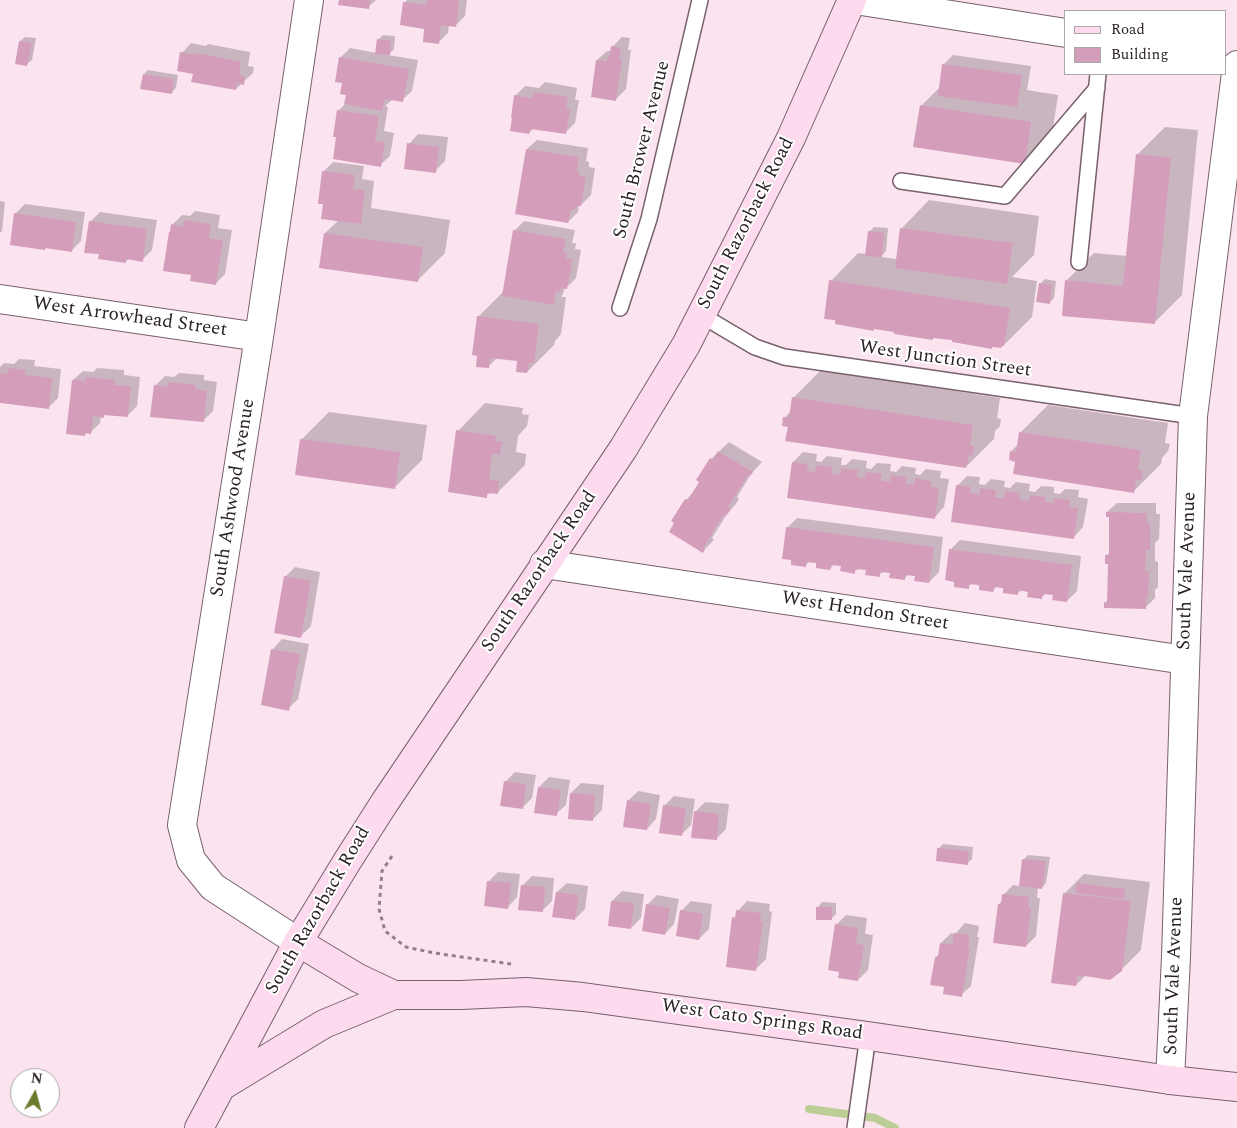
<!DOCTYPE html>
<html>
<head>
<meta charset="utf-8">
<style>
  body { margin:0 }
  #map { position:relative; width:1237px; height:1128px; overflow:hidden; background:#fce3f0; font-family:Spectral,serif }
  canvas { display:block }
  .legend { position:absolute; left:1064px; top:10px; width:162px; height:65px; box-sizing:border-box; background:#fff; border:1px solid #aaa7a9; margin:0; padding:6px 9px; list-style:none; font-size:15px; color:#2b2227 }
  .legend li { display:flex; align-items:center; gap:10px; height:25px }
  .legend b { width:25px; border:1px solid #aaa7a9 }
  .north { position:absolute; left:10px; top:1068px; width:50px; height:50px; box-sizing:border-box; background:#fff; border:1px solid #aaa7a9; border-radius:50%; rotate:7deg; font-size:14px; font-weight:700; line-height:20px; text-align:center; color:#2b2227 }
  .north::after { content:''; display:block; margin:auto; width:18px; height:22px; background:#697c2b; clip-path:polygon(50% 0,100% 100%,50% 72%,0 100%) }
</style>
</head>
<body>
<div id="map">
<canvas width="1237" height="1128"></canvas>
<ul class="legend">
<li><b style="height:6px;background:#fedaee"></b>Road</li>
<li><b style="height:14px;background:#d49dba"></b>Building</li>
</ul>
<div class="north">N</div>
</div>
<script>
const ctx = document.querySelector('canvas').getContext('2d');
ctx.lineJoin = 'round';
function fillPath(path, color) { ctx.fillStyle = color; ctx.fill(path, 'evenodd'); }
const shape = rows => new Path2D(rows.map(r => 'M' + r).join(''));
function strokePath(path, color, width, dash) { ctx.strokeStyle = color; ctx.lineWidth = width; ctx.lineCap = dash ? 'butt' : 'round'; ctx.setLineDash(dash || []); ctx.stroke(path); }
function label(font, color, halo, rows, align = 'center') {
  ctx.font = font + ' Spectral,serif'; ctx.lineWidth = 4; ctx.setLineDash([]); ctx.textBaseline = 'middle'; ctx.strokeStyle = halo; ctx.fillStyle = color; for (const [text, x, y, turn = 0] of rows) {
    ctx.save(); ctx.translate(x, y); ctx.rotate((+turn || 0) * Math.PI / 180); ctx.textAlign = isNaN(turn) ? turn : align; if (halo) ctx.strokeText(text, 0, 0); ctx.fillText(text, 0, 0); ctx.restore();
  }
}
fillPath(shape([
  [340,0,376,0,368,7],
  [407,0,467,0,465,16,455,26,449,25,448,33,438,43,404,3],
  [383,35,395,36,394,49,388,55,418,60,412,91,402,100,392,100,385,106,388,107,384,131,394,133,390,156,380,165,337,136,338,111,345,104,347,94,343,82,340,58,350,48,377,53,378,40],
  [25,37,36,38,32,60,27,64,20,41],
  [622,37,630,38,628,50,631,50,626,89,616,99,597,60,607,51,611,51,612,47],
  [191,43,206,46,208,44,250,52,248,66,254,67,253,73,236,89,195,73,182,53],
  [953,55,1031,66,1027,90,1058,95,1052,135,1024,162,921,106,941,86,943,65],
  [148,70,178,75,176,88,171,93,144,74],
  [545,82,577,88,575,100,579,100,575,123,565,133,534,128,529,133,515,96,525,86,539,88],
  [1165,127,1198,130,1182,295,1154,323,1067,280,1094,253,1128,256,1137,155],
  [418,134,448,137,445,161,435,171,409,144],
  [537,140,588,148,586,161,589,162,589,167,595,168,591,195,581,205,579,205,578,212,568,222,527,149],
  [333,162,364,166,362,179,374,181,371,208,450,220,445,253,417,281,325,233,339,220,323,172],
  [929,200,1039,216,1034,255,1012,277,1037,281,1032,317,1004,345,953,339,875,328,874,329,831,281,858,253,867,254,869,232,874,227,888,228,886,251,881,257,897,259,902,228],
  [0,201,5,202,2,231,0,233],
  [25,204,85,212,81,241,71,251,46,247,45,249,15,214],
  [195,211,220,215,218,228,232,230,225,274,215,284,192,274,171,231,172,225,182,215,190,216],
  [100,212,157,220,152,250,142,260,129,259,125,262,101,253,90,222],
  [524,221,575,230,572,243,576,243,575,249,581,250,576,278,567,287,565,287,563,294,561,297,566,297,561,334,555,341,554,345,527,372,519,360,498,357,488,367,478,317,504,291,514,231],
  [1045,279,1056,281,1054,298,1049,303,1040,284],
  [19,359,35,360,34,366,61,369,58,398,48,408,0,402,0,367,4,363,14,364],
  [97,368,124,370,124,375,140,377,137,406,127,416,106,414,103,416,101,416,100,423,90,433,87,432,85,435,73,380,83,371,93,372],
  [821,370,1000,398,997,418,1001,419,1000,426,995,431,994,439,966,467,789,425,784,418,791,411,793,398],
  [179,373,204,375,204,380,217,382,213,411,203,421,155,386,165,376,174,377],
  [485,403,523,408,522,414,529,415,527,426,518,436,516,452,526,454,525,465,497,493,491,492,486,496,458,431],
  [1048,405,1168,423,1165,443,1170,444,1168,451,1162,458,1161,464,1134,491,1017,461,1011,451,1019,444,1021,432],
  [329,412,427,425,422,460,394,488,297,473,302,439],
  [729,442,762,462,751,474,737,497,739,499,735,505,727,514,712,538,714,539,712,542,702,552,686,500,696,489,711,459],
  [803,452,817,454,816,461,821,462,827,456,842,458,841,465,846,465,852,459,867,461,866,468,871,469,877,463,891,464,890,471,896,472,902,466,916,468,915,474,920,475,926,469,941,471,940,478,949,479,944,507,935,517,789,497,793,462],
  [967,476,980,477,979,484,985,485,991,479,1005,481,1004,487,1010,488,1016,482,1030,484,1029,491,1035,492,1041,486,1054,487,1054,493,1060,494,1065,489,1079,490,1078,497,1088,499,1083,527,1074,537,952,521,957,486],
  [1117,503,1156,503,1156,514,1160,514,1159,539,1155,543,1155,561,1158,562,1158,587,1155,590,1155,598,1145,608,1105,603,1109,599,1110,563,1107,555,1110,552,1111,516,1107,512],
  [797,518,943,537,939,572,929,582,916,575,909,574,904,579,891,572,884,571,879,575,867,569,859,568,854,572,842,565,834,564,830,569,818,562,810,561,805,566,787,528],
  [960,540,1081,556,1077,591,1067,601,1055,594,1046,593,1042,597,1029,591,1022,590,1017,594,1005,587,997,586,993,591,981,584,973,583,968,587,950,550],
  [295,567,320,572,311,626,301,636,285,577],
  [282,639,309,644,298,699,288,709,273,649],
  [515,772,536,775,532,798,522,808,505,782],
  [549,777,570,780,566,805,556,814,536,811,539,787],
  [581,783,604,785,602,810,592,820,571,793],
  [638,791,660,795,656,819,647,829,628,801],
  [674,796,695,799,691,825,681,835,664,806],
  [705,802,729,804,726,829,716,839,694,813],
  [943,844,973,847,972,859,967,863,938,849],
  [1028,855,1050,857,1046,883,1042,888,1038,887,1037,898,1040,898,1036,936,1026,946,999,904,1002,901,1003,895,1013,885,1020,886,1024,859],
  [498,872,520,874,517,897,508,907,488,882],
  [1084,874,1150,882,1141,950,1121,970,1086,975,1076,985,1064,894],
  [532,876,554,878,552,901,542,911,522,886],
  [567,883,588,886,585,909,575,919,557,892],
  [622,891,644,894,641,918,631,928,612,901],
  [657,895,679,899,674,924,665,934,647,905],
  [691,901,712,904,709,929,699,939,681,911],
  [747,901,770,904,769,911,772,912,766,959,756,969,734,918,737,915,738,911],
  [822,902,836,903,836,914,831,919,818,907],
  [846,915,867,918,865,934,873,935,868,970,858,980,836,925],
  [965,923,979,926,977,937,979,937,971,986,961,995,936,957,940,953,941,943,951,933,955,934]
]), '#0003');
strokePath(shape([
  [809,1109,875,1118,895,1128]
]), '#bdcd96', 8);
fillPath(shape([
  [339,0,370,0,369,9,338,5],
  [427,0,459,0,456,27,441,25,439,44,423,42,424,29,400,25,403,2,427,5],
  [377,39,391,41,390,55,375,54],
  [19,41,32,43,27,66,15,64],
  [611,46,621,48,619,59,622,60,616,101,591,97,596,60,607,61,607,58,609,58],
  [180,52,196,55,197,53,241,62,239,75,245,76,244,85,237,83,236,90,191,82,193,74,177,71],
  [339,57,409,69,403,102,384,99,382,111,344,104,346,95,340,94,342,83,335,82],
  [942,64,1022,75,1017,107,938,96],
  [143,74,174,79,172,94,140,89],
  [534,92,568,97,566,109,570,110,566,134,530,129,529,134,510,131,512,118,511,118,514,95,532,98],
  [920,105,1031,122,1025,164,913,147],
  [337,110,379,116,375,141,385,142,381,167,333,159,336,137,333,137],
  [407,143,439,147,436,173,404,169],
  [526,149,579,157,577,171,580,171,579,176,586,177,581,206,575,206,575,210,571,210,568,223,515,214],
  [1136,154,1171,158,1155,324,1062,316,1065,280,1123,286],
  [322,171,355,175,353,189,365,190,361,224,321,219,323,204,318,204],
  [14,213,76,222,72,252,45,248,45,250,10,245],
  [184,220,211,224,209,238,223,240,216,285,190,281,191,275,163,271,169,232,170,232,171,224,183,227],
  [89,221,147,229,143,262,126,259,126,263,98,259,99,254,84,253],
  [900,228,1013,243,1007,284,895,268],
  [513,230,566,239,563,252,567,253,566,258,572,259,570,274,567,289,561,288,560,292,556,291,554,305,502,296],
  [868,231,884,233,882,257,865,256],
  [324,233,423,247,418,282,319,268],
  [829,280,1010,308,1004,346,1002,346,1001,348,992,347,992,349,952,342,952,340,933,338,933,340,894,334,894,332,874,329,874,331,835,324,835,320,824,319],
  [1039,283,1052,285,1050,304,1036,302],
  [477,316,539,324,534,363,529,363,527,373,516,372,517,361,490,358,489,368,476,367,477,356,472,355],
  [8,368,26,370,25,375,52,378,49,409,0,403,0,373,7,374],
  [86,377,115,380,115,385,131,386,128,417,104,415,104,418,93,416,91,434,85,433,85,436,66,434,72,380,86,381],
  [168,382,195,385,195,389,207,391,204,422,150,417,154,385,167,387],
  [792,397,973,425,970,446,974,446,973,455,969,455,966,468,785,441,788,427,782,426,783,417,789,418],
  [456,430,496,436,495,441,502,442,500,455,492,454,489,480,499,481,498,494,487,493,487,498,448,492],
  [1019,432,1141,450,1138,470,1143,471,1141,480,1136,480,1134,493,1013,474,1015,462,1009,460,1010,451,1016,452],
  [300,439,400,452,395,489,295,475],
  [718,451,753,472,750,476,748,475,728,507,731,509,726,516,723,515,703,548,705,549,703,553,669,532,674,523,671,521,685,499,688,500,699,482,696,480,710,458,713,460],
  [792,462,808,464,807,471,815,472,816,465,833,467,832,474,841,475,841,468,858,470,857,477,865,478,866,472,882,474,881,480,890,482,891,475,907,477,906,484,914,485,915,478,931,481,931,487,939,488,935,519,787,498],
  [956,485,971,487,970,493,979,495,980,488,996,490,995,497,1004,498,1005,491,1020,493,1020,500,1029,501,1030,495,1045,497,1045,502,1053,503,1054,498,1070,500,1069,507,1078,508,1074,539,951,522],
  [1106,512,1147,513,1147,523,1150,523,1150,550,1146,550,1145,571,1149,571,1148,598,1146,598,1146,609,1104,608,1104,602,1107,603,1108,564,1105,564,1105,555,1109,555,1109,517,1106,517],
  [786,527,934,547,929,583,914,581,915,576,905,575,905,580,889,578,890,573,880,572,880,577,865,575,866,570,855,569,855,574,840,571,841,566,831,565,830,570,816,568,816,563,806,562,806,567,791,565,791,560,782,559],
  [949,549,1072,565,1067,602,1052,600,1053,595,1043,594,1042,599,1027,597,1028,592,1018,590,1018,595,1003,593,1003,588,994,587,993,592,979,590,979,585,969,584,969,589,954,587,954,582,945,580],
  [284,576,311,581,301,638,274,633],
  [271,649,300,654,289,711,261,705],
  [504,781,526,784,523,809,500,806],
  [538,787,561,790,557,816,534,813],
  [570,793,595,795,593,821,568,819],
  [627,800,651,804,647,830,623,827],
  [663,805,686,808,682,836,659,833],
  [694,811,719,814,717,840,691,838],
  [937,848,969,851,968,865,936,861],
  [1022,859,1046,861,1042,889,1019,886],
  [487,881,511,883,508,909,484,906],
  [1077,883,1125,889,1124,899,1076,893],
  [521,885,545,887,543,912,518,910],
  [556,892,579,895,575,920,552,917],
  [1063,893,1131,901,1122,971,1110,980,1078,975,1076,986,1051,983],
  [1002,894,1029,897,1028,907,1031,908,1026,947,993,943,998,904,1001,904],
  [611,901,634,903,631,929,608,926],
  [646,904,670,908,665,935,642,931],
  [816,907,832,907,832,920,816,920],
  [680,910,703,914,699,940,676,936],
  [736,910,761,913,760,921,763,922,756,971,726,967,732,917,735,918],
  [835,924,858,928,856,944,864,945,858,981,838,978,839,972,828,970],
  [954,933,970,935,968,947,970,947,962,997,943,994,944,987,930,985,935,957,938,957,940,943,952,944]
]), '#d49dba');
const lane = shape([
  [901,181,1005,196,1097,88],
  [1079,262,1098,74],
  [620,308,649,219,700,0],
  [701,315,755,347,784,357,1193,416],
  [855,1128,868,1036]
]);
const street = shape([
  [855,0,1066,33],
  [0,299,259,337],
  [544,564,1185,660],
  [298,942,213,887,191,860,182,825,259,337,309,0],
  [1170,1080,1176,957,1193,416,1237,65]
]);
const secondary = shape([
  [298,942,358,978,394,995,461,995,526,992,583,997,868,1036,1170,1080,1237,1087],
  [222,1086,324,1024,394,995],
  [199,1128,298,942,348,860,385,802,623,449,686,345,791,138,852,0]
]);
strokePath(lane, '#76616c', 18);
strokePath(street, '#76616c', 30);
strokePath(secondary, '#76616c', 30);
strokePath(shape([
  [392,856,382,871,379,909,385,931,406,947,434,953,511,964]
]), '#908089', 3, [4, 4]);
strokePath(lane, '#fff', 15);
strokePath(street, '#fff', 28);
strokePath(secondary, '#fedaee', 28);
label('19px', '#2b2227', '#fff', [
  ["South Brower Avenue",643,150,-76],
  ["South Razorback Road",747,224,-63],
  ["West Arrowhead Street",130,318,8],
  ["West Junction Street",945,360,8],
  ["South Ashwood Avenue",234,498,-81],
  ["South Vale Avenue",1188,571,-88],
  ["South Razorback Road",540,572,-56],
  ["West Hendon Street",865,612,9],
  ["South Razorback Road",319,911,-60],
  ["South Vale Avenue",1175,976,-88],
  ["West Cato Springs Road",762,1021,8]
]);
</script>
</body>
</html>
